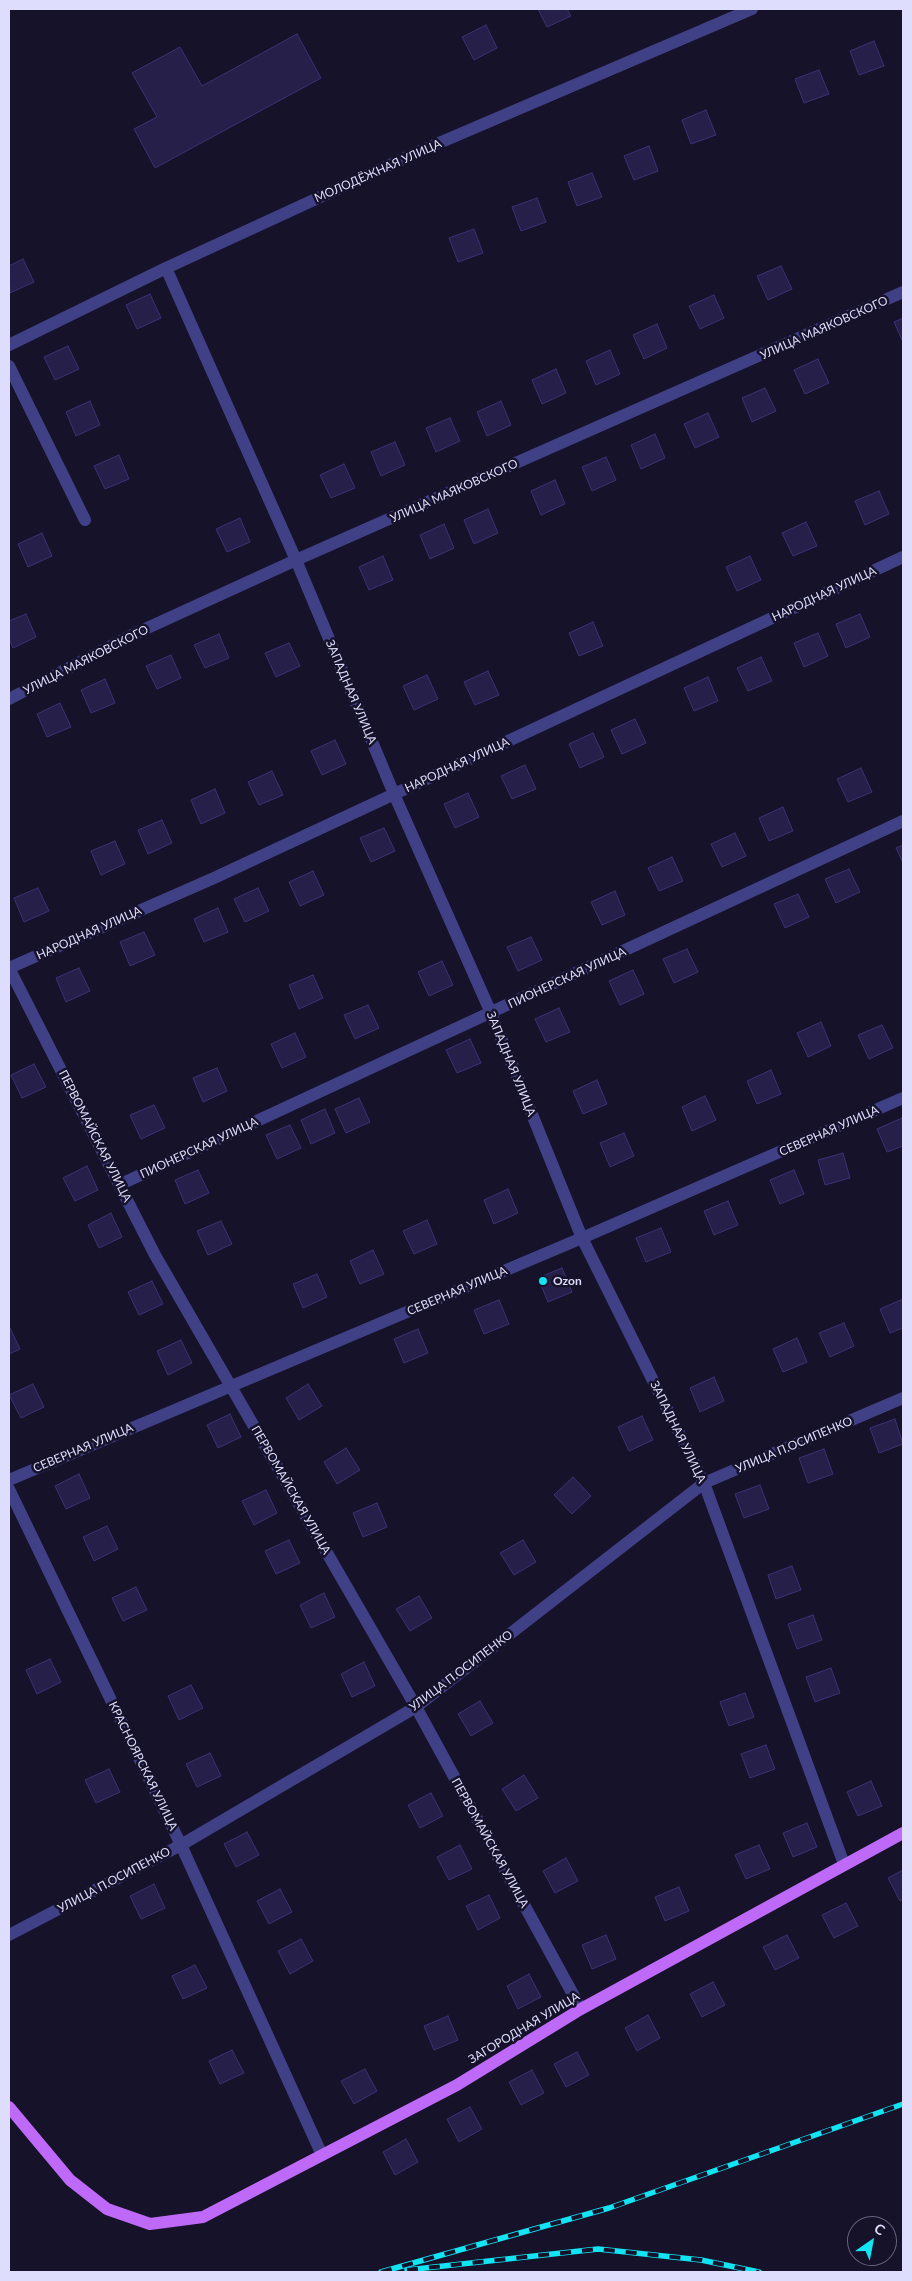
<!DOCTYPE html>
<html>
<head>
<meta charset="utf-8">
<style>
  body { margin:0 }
  #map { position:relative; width:912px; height:2281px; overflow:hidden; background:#15122a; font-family:Lato,sans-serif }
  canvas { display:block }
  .frame { position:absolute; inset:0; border:10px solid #dfddfd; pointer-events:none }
  .north { position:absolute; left:847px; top:2216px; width:50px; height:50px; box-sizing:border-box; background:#15122a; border:1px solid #66637e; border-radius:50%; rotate:33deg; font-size:14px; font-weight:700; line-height:20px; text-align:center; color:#dfddfd }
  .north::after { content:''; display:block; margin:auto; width:18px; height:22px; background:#12e4f4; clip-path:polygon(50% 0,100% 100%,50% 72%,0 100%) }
</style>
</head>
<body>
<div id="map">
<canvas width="912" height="2281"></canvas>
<div class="frame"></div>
<div class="north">С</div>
</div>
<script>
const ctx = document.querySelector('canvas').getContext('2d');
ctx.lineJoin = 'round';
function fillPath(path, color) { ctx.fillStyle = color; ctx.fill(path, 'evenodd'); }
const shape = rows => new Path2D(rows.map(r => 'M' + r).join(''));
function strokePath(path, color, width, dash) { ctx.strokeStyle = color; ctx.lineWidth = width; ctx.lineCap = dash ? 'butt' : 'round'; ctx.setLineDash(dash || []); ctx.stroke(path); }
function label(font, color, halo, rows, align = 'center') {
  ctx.font = font + ' Lato,sans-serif'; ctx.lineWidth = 5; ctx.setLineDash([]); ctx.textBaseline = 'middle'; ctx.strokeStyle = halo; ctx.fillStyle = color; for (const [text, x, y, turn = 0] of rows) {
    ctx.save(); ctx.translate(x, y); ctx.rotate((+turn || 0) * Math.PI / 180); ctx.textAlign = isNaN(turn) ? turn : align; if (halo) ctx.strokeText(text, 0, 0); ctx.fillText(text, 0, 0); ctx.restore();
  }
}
const building = shape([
  [538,9,567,9,571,16,547,27,538,9],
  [486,25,497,48,474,60,462,37,486,25],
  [297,34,321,78,155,168,134,129,157,117,132,73,180,47,202,86,297,34],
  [874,41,884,66,859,75,850,51,874,41],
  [819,70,829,94,804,103,795,79,819,70],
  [706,110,716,135,691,144,682,120,706,110],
  [649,146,658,171,634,180,624,156,649,146],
  [592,173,602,197,577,206,568,182,592,173],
  [537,198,546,222,521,231,512,207,537,198],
  [474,229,483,253,458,262,449,238,474,229],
  [23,259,34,282,10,293,9,266,23,259],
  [781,266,792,289,768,300,757,276,781,266],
  [150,294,161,318,137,329,126,305,150,294],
  [714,295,724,318,700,329,689,306,714,295],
  [903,318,903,342,894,322,903,318],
  [657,324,667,348,644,359,633,335,657,324],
  [68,346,79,369,55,380,44,357,68,346],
  [610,350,620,374,596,385,586,361,610,350],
  [818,359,829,383,805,394,794,370,818,359],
  [556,369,566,393,542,404,532,380,556,369],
  [765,388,776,411,752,422,742,398,765,388],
  [90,401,100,425,76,436,66,412,90,401],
  [501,401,511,425,487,436,477,412,501,401],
  [708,413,719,437,695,448,684,424,708,413],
  [450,418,460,441,436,452,426,428,450,418],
  [655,434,665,458,641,469,631,445,655,434],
  [395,442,405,465,381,476,371,452,395,442],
  [119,455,129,479,105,489,94,466,119,455],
  [606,457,616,480,592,491,582,467,606,457],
  [344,464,355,488,331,498,320,475,344,464],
  [555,480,565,504,541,515,531,491,555,480],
  [879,491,889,514,865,525,855,501,879,491],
  [488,509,498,533,474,544,464,520,488,509],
  [240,518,250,542,227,552,216,529,240,518],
  [806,522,817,546,793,556,782,533,806,522],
  [444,524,454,548,430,559,420,535,444,524],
  [42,533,52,556,28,567,18,544,42,533],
  [383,556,393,580,369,590,359,567,383,556],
  [750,556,761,580,737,591,726,567,750,556],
  [26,614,36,637,13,648,9,639,9,621,26,614],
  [860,614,870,637,846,648,836,624,860,614],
  [593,622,603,646,579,656,569,633,593,622],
  [818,633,828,656,804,667,794,643,818,633],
  [219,634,229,658,205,668,194,645,219,634],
  [289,643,300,666,276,677,265,653,289,643],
  [171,655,181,678,157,689,146,666,171,655],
  [761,657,772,681,748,691,737,668,761,657],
  [488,671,499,695,475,705,464,682,488,671],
  [427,675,438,699,414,710,403,686,427,675],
  [708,677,718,701,694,711,684,688,708,677],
  [105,679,115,703,91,713,81,690,105,679],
  [60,703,71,727,47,737,37,714,60,703],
  [635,719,646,743,622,754,611,730,635,719],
  [593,733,604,757,580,768,569,744,593,733],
  [335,740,346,764,322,775,311,751,335,740],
  [525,765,536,789,512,799,501,776,525,765],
  [861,768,872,792,848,802,837,779,861,768],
  [272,771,283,795,259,805,248,782,272,771],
  [215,789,225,813,201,824,191,800,215,789],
  [468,793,479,817,455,828,444,804,468,793],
  [783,807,793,831,769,841,759,818,783,807],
  [162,820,172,843,148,854,138,830,162,820],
  [384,828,395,851,371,862,360,838,384,828],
  [735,833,746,856,722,867,711,844,735,833],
  [115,841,125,864,101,875,91,851,115,841],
  [903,845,903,863,896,848,903,845],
  [672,857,683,881,659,891,648,868,672,857],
  [849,869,860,892,836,903,825,879,849,869],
  [313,871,324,895,300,906,289,882,313,871],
  [38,888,49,911,24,922,14,898,38,888],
  [258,888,269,911,245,922,234,899,258,888],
  [615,891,625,915,602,925,591,902,615,891],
  [798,894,809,917,785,928,774,904,798,894],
  [218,908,228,932,204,942,194,919,218,908],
  [144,932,155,955,130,966,120,942,144,932],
  [531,937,542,960,518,971,507,947,531,937],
  [687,949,698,972,674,983,663,959,687,949],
  [442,961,453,985,429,996,418,972,442,961],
  [79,968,90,991,66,1002,56,978,79,968],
  [633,970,644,994,620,1005,609,981,633,970],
  [313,975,323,998,299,1009,289,985,313,975],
  [368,1005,379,1028,355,1039,344,1015,368,1005],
  [559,1008,570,1032,546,1042,535,1019,559,1008],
  [821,1022,831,1046,808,1057,797,1033,821,1022],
  [882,1025,893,1048,869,1059,858,1035,882,1025],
  [295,1033,306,1057,282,1068,271,1044,295,1033],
  [470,1039,481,1063,457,1073,446,1050,470,1039],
  [34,1064,46,1087,22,1098,11,1075,34,1064],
  [217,1068,227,1091,203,1102,193,1078,217,1068],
  [771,1070,781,1094,757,1104,747,1081,771,1070],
  [597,1080,607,1104,583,1114,573,1091,597,1080],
  [705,1096,716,1120,692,1131,682,1107,705,1096],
  [359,1098,370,1122,346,1133,335,1109,359,1098],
  [154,1105,165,1128,141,1139,130,1115,154,1105],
  [325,1109,335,1133,311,1144,301,1120,325,1109],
  [902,1118,903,1146,887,1152,877,1129,902,1118],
  [290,1125,301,1148,277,1159,266,1135,290,1125],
  [624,1133,634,1156,610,1167,600,1143,624,1133],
  [843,1153,850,1178,825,1185,818,1160,843,1153],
  [87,1166,98,1190,75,1201,63,1178,87,1166],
  [198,1170,209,1193,185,1204,175,1180,198,1170],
  [794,1170,804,1194,780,1204,770,1180,794,1170],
  [508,1189,518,1213,494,1224,484,1200,508,1189],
  [728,1201,738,1225,714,1235,704,1211,728,1201],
  [111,1213,122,1237,99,1248,88,1225,111,1213],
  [427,1220,437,1244,414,1254,403,1231,427,1220],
  [221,1221,232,1244,208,1255,197,1231,221,1221],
  [661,1228,671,1252,646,1262,636,1238,661,1228],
  [373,1250,384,1274,360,1284,350,1261,373,1250],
  [562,1268,572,1292,548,1302,538,1278,562,1268],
  [317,1274,327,1297,303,1308,293,1284,317,1274],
  [152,1281,163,1304,139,1315,128,1292,152,1281],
  [903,1299,903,1328,890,1333,880,1309,903,1299],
  [499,1300,509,1324,484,1334,474,1310,499,1300],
  [844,1323,854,1346,830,1357,819,1333,844,1323],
  [9,1326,20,1349,9,1354,9,1326],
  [418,1329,428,1353,404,1363,394,1339,418,1329],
  [797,1338,807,1362,783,1372,773,1349,797,1338],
  [181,1340,192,1363,168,1375,157,1351,181,1340],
  [714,1377,724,1401,700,1412,690,1388,714,1377],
  [33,1384,44,1407,21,1418,9,1395,33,1384],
  [308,1384,322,1406,299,1420,286,1398,308,1384],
  [230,1414,241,1437,218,1448,207,1425,230,1414],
  [642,1416,653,1440,629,1451,618,1427,642,1416],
  [895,1419,903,1444,879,1453,870,1428,895,1419],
  [346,1448,360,1470,337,1484,324,1462,346,1448],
  [824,1449,833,1474,808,1483,799,1458,824,1449],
  [79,1474,90,1498,66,1509,55,1486,79,1474],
  [573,1477,591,1496,572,1514,554,1495,573,1477],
  [760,1485,769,1509,744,1518,735,1494,760,1485],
  [266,1490,277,1513,254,1525,242,1501,266,1490],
  [377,1503,387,1527,363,1537,353,1513,377,1503],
  [107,1526,118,1549,94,1561,83,1537,107,1526],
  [289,1540,300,1563,276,1574,265,1551,289,1540],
  [523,1540,536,1562,514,1575,500,1553,523,1540],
  [792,1566,801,1590,776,1599,768,1575,792,1566],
  [136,1587,147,1610,123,1621,112,1598,136,1587],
  [324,1593,335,1617,311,1628,300,1605,324,1593],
  [419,1596,432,1618,410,1631,396,1609,419,1596],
  [813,1615,822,1640,797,1649,788,1624,813,1615],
  [50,1659,61,1682,37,1694,26,1670,50,1659],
  [364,1662,375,1686,352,1697,341,1674,364,1662],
  [831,1668,840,1693,815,1702,806,1677,831,1668],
  [191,1685,203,1708,179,1720,168,1696,191,1685],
  [745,1693,754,1717,729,1726,720,1702,745,1693],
  [480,1701,493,1723,471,1736,458,1714,480,1701],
  [766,1745,775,1769,750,1778,741,1754,766,1745],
  [210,1753,221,1776,197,1787,186,1764,210,1753],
  [109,1769,120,1792,96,1803,85,1780,109,1769],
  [524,1775,538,1798,516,1811,502,1789,524,1775],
  [871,1781,882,1806,858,1816,847,1792,871,1781],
  [431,1793,443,1816,420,1828,408,1805,431,1793],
  [807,1823,817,1847,793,1857,783,1833,807,1823],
  [247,1832,259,1855,236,1867,224,1844,247,1832],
  [460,1845,472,1869,449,1880,437,1857,460,1845],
  [759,1845,770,1869,746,1879,735,1855,759,1845],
  [566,1858,578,1881,555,1893,543,1871,566,1858],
  [903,1870,903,1899,900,1901,888,1878,903,1870],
  [154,1884,165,1908,141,1919,130,1896,154,1884],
  [679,1887,689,1911,665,1921,655,1897,679,1887],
  [280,1889,292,1912,269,1924,257,1901,280,1889],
  [489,1895,500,1918,478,1930,466,1906,489,1895],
  [846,1903,858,1926,834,1938,822,1915,846,1903],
  [606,1935,616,1959,592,1969,582,1945,606,1935],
  [787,1935,799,1958,775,1970,763,1947,787,1935],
  [301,1939,313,1961,290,1974,278,1951,301,1939],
  [195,1965,207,1988,183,1999,172,1976,195,1965],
  [529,1974,541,1997,518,2009,507,1986,529,1974],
  [713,1982,725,2005,702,2017,690,1994,713,1982],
  [648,2015,660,2038,637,2051,625,2028,648,2015],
  [448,2016,458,2040,434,2050,424,2026,448,2016],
  [232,2050,244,2073,220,2084,209,2061,232,2050],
  [577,2052,589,2075,566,2087,554,2064,577,2052],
  [365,2069,377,2091,354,2104,341,2081,365,2069],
  [532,2070,544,2093,521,2105,509,2082,532,2070],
  [470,2107,482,2129,459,2142,447,2119,470,2107],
  [406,2139,418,2162,395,2175,383,2152,406,2139]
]);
fillPath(building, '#261f4a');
strokePath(building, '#3d3275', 1);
strokePath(shape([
  [166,268,296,560,394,794,491,1013,582,1238,704,1483,844,1864],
  [9,345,166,268,418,152,752,9],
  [9,366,85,520],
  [9,699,132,635,296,560,903,292],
  [9,968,155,1255,416,1707,581,2009],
  [9,968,214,878,903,557],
  [121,1184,903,821],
  [9,1480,582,1238,903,1098],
  [9,1489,181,1845,322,2155],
  [9,1935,181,1845,416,1707,704,1483,903,1398]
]), '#404086', 12);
strokePath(shape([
  [9,2107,70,2180,107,2209,150,2224,203,2217,457,2085,581,2009,903,1833]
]), '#be69f8', 12);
const rail = shape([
  [407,2270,598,2249,701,2260,759,2272],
  [381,2272,609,2208,903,2104]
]);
strokePath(rail, '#12e4f4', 5.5);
strokePath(rail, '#15122a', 4, [11]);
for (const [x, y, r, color] of [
  [543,1281,5,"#12e4f4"]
]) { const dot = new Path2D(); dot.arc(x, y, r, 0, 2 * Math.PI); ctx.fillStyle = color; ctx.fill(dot); strokePath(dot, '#15122a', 2); }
label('12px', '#dfddfd', '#15122a', [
  ["МОЛОДЁЖНАЯ УЛИЦА",378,171,-24],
  ["УЛИЦА МАЯКОВСКОГО",824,328,-24],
  ["УЛИЦА МАЯКОВСКОГО",454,491,-24],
  ["НАРОДНАЯ УЛИЦА",824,594,-25],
  ["УЛИЦА МАЯКОВСКОГО",86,660,-27],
  ["ЗАПАДНАЯ УЛИЦА",351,692,67],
  ["НАРОДНАЯ УЛИЦА",457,765,-25],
  ["НАРОДНАЯ УЛИЦА",89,933,-24],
  ["ПИОНЕРСКАЯ УЛИЦА",567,978,-25],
  ["ЗАПАДНАЯ УЛИЦА",511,1064,68],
  ["СЕВЕРНАЯ УЛИЦА",829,1131,-24],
  ["ПЕРВОМАЙСКАЯ УЛИЦА",95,1136,63],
  ["ПИОНЕРСКАЯ УЛИЦА",199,1148,-25],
  ["СЕВЕРНАЯ УЛИЦА",457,1291,-23],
  ["ЗАПАДНАЯ УЛИЦА",678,1432,64],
  ["УЛИЦА П.ОСИПЕНКО",794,1445,-23],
  ["СЕВЕРНАЯ УЛИЦА",83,1448,-23],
  ["ПЕРВОМАЙСКАЯ УЛИЦА",291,1490,60],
  ["УЛИЦА П.ОСИПЕНКО",461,1671,-37],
  ["КРАСНОЯРСКАЯ УЛИЦА",143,1766,64],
  ["ПЕРВОМАЙСКАЯ УЛИЦА",490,1843,61],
  ["УЛИЦА П.ОСИПЕНКО",114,1880,-28],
  ["ЗАГОРОДНАЯ УЛИЦА",524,2028,-31]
]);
label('bold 12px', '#dfddfd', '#15122a', [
  ["Ozon",553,1281]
], 'left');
</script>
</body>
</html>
